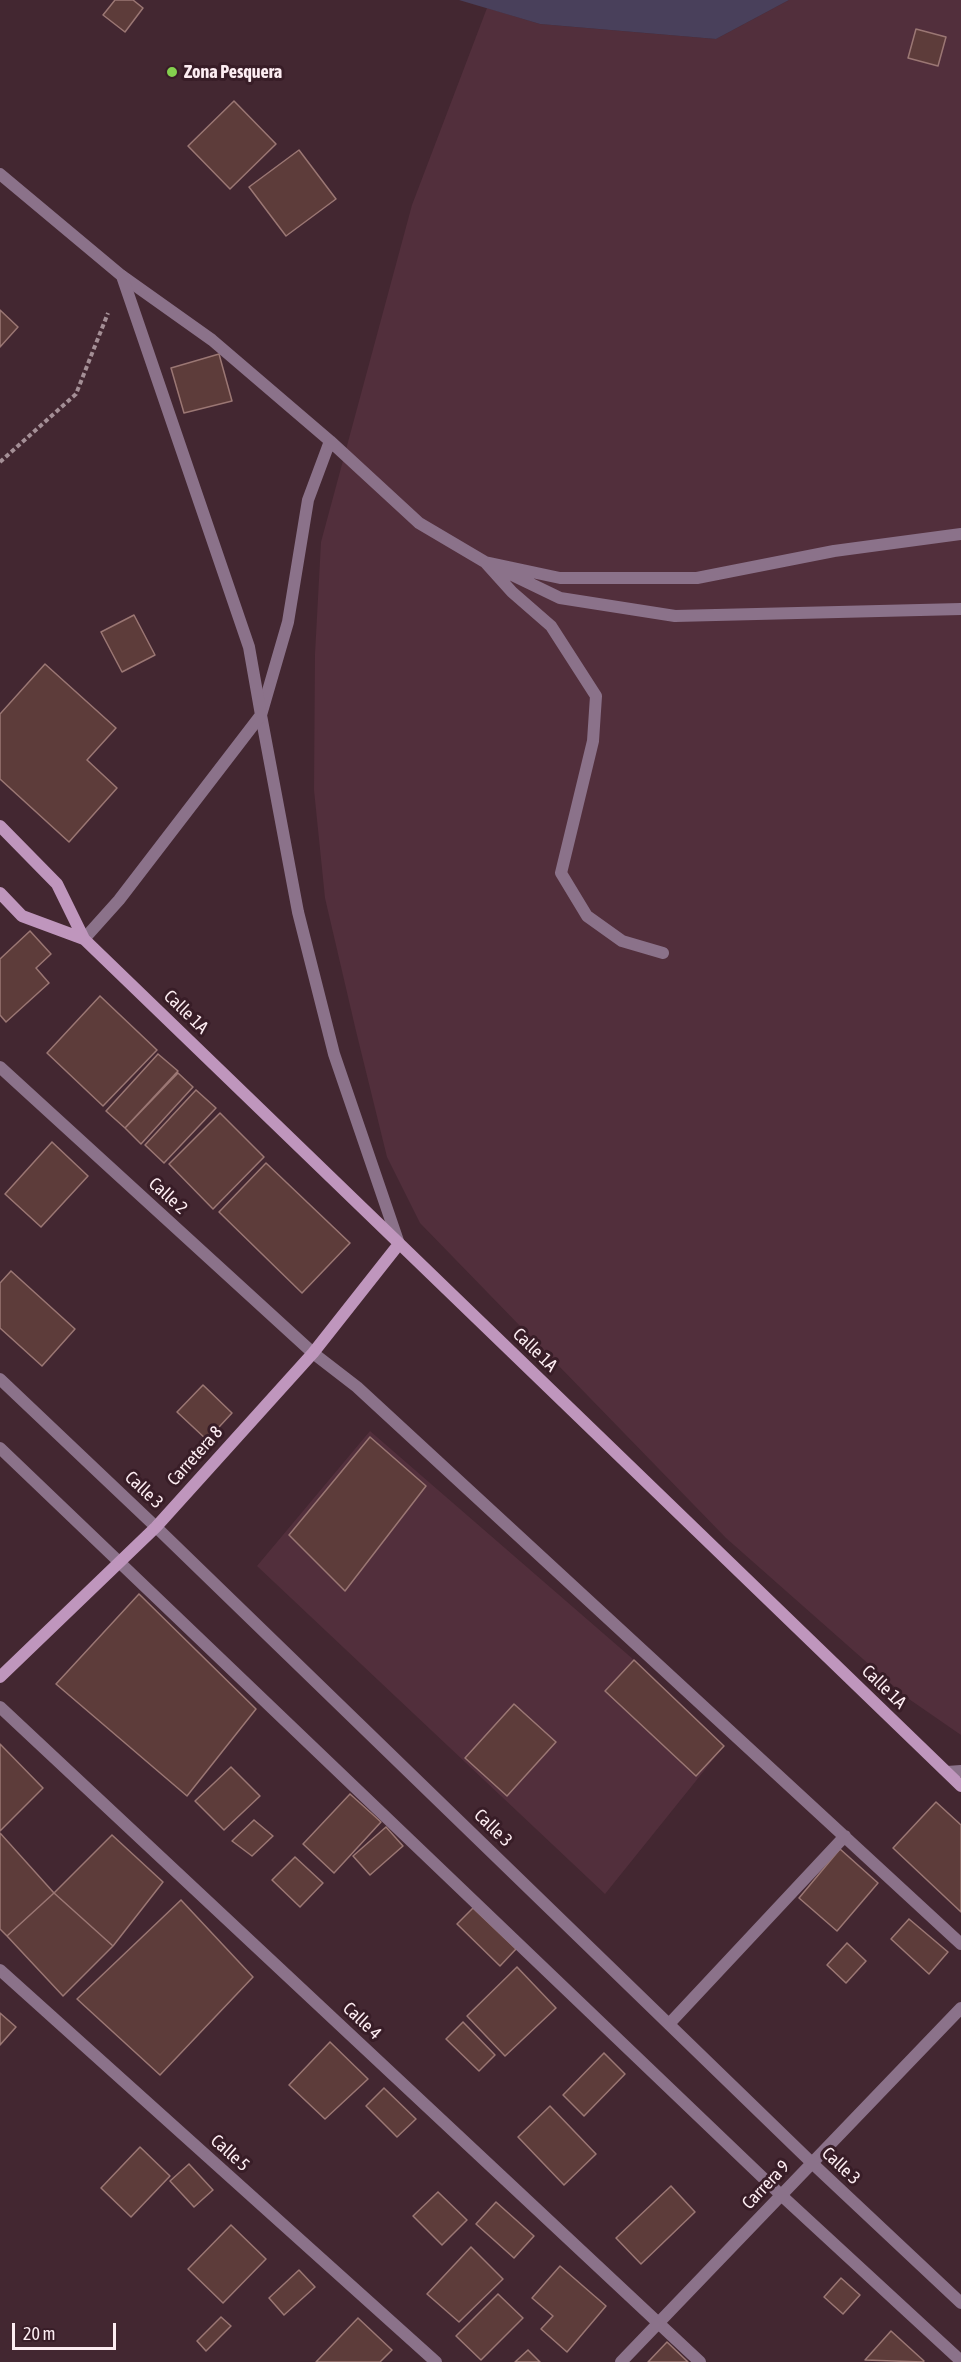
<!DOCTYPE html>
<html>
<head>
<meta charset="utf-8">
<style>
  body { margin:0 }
  #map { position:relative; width:961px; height:2362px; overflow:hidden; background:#432731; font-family:"Asap Condensed",sans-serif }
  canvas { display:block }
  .scale { position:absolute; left:12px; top:2323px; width:104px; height:27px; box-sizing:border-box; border:3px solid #fdedf2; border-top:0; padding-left:8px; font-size:18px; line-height:21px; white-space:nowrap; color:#fdedf2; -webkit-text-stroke:4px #381d27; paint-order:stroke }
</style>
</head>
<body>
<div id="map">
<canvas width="961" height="2362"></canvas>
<div class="scale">20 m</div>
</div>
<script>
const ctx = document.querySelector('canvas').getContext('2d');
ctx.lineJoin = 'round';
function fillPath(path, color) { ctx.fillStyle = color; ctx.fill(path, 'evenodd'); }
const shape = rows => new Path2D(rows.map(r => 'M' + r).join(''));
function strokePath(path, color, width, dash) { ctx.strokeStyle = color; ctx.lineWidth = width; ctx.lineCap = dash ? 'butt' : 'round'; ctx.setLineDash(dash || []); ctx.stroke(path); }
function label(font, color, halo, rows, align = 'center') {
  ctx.font = font + ' "Asap Condensed",sans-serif'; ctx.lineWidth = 6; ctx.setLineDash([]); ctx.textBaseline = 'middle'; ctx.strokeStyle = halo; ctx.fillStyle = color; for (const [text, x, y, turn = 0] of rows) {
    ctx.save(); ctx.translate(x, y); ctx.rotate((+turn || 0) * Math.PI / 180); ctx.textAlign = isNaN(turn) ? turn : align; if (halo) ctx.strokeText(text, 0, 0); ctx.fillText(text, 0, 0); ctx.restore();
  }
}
fillPath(shape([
  [789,0,961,0,961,1735,906,1697,726,1538,420,1223,387,1157,356,1031,325,898,314,790,315,654,321,542,412,205,487,8,540,24,716,39],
  [370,1431,634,1660,724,1746,605,1894,257,1566]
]), '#522f3c');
fillPath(shape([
  [459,0,789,0,716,39,540,24]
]), '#49405b');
const building = shape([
  [115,0,133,0,143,8,125,32,103,15,115,0],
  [916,29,946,37,938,66,908,58,916,29],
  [234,101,276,144,230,189,188,146,234,101],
  [299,150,336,199,286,236,249,187,299,150],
  [0,310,18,327,0,347,0,310],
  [219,354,232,401,184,413,171,368,219,354],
  [134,615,155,655,122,672,101,632,134,615],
  [45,664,116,728,87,760,117,788,69,842,0,779,0,714,45,664],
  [30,931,51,954,36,968,49,983,6,1022,0,1015,0,959,30,931],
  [100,996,157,1050,103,1106,47,1053,100,996],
  [158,1054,178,1071,125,1128,106,1111,158,1054],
  [178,1073,193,1087,141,1144,125,1128,178,1073],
  [196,1090,216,1108,164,1163,145,1145,196,1090],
  [220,1113,264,1157,213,1209,169,1164,220,1113],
  [52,1142,88,1176,41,1227,5,1194,52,1142],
  [266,1163,350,1243,302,1293,219,1212,266,1163],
  [11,1271,75,1329,42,1366,0,1328,0,1283,11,1271],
  [203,1385,232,1413,207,1440,177,1412,203,1385],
  [370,1437,426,1486,345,1591,289,1535,370,1437],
  [139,1594,256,1709,187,1796,56,1684,139,1594],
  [634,1660,724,1746,696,1776,605,1691,634,1660],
  [514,1704,556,1742,507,1796,465,1758,514,1704],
  [0,1744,43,1788,0,1831,0,1744],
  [231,1767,260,1796,224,1830,195,1801,231,1767],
  [350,1794,381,1822,334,1873,303,1844,350,1794],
  [936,1802,961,1825,961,1912,893,1848,936,1802],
  [254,1820,273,1836,252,1856,232,1841,254,1820],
  [386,1827,403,1846,370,1875,353,1856,386,1827],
  [0,1833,54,1893,7,1936,0,1929,0,1833],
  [112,1835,163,1882,113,1946,54,1893,112,1835],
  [840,1849,878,1883,837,1931,799,1898,840,1849],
  [295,1857,323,1883,300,1907,272,1880,295,1857],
  [54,1893,113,1946,63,1996,7,1936,54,1893],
  [181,1900,253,1977,160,2075,77,1999,181,1900],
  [473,1908,516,1949,500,1966,457,1924,473,1908],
  [909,1919,948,1952,929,1974,891,1939,909,1919],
  [847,1943,866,1961,846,1983,827,1965,847,1943],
  [517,1967,556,2008,505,2056,467,2016,517,1967],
  [0,2013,16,2027,0,2045,0,2013],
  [463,2022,495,2055,479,2071,446,2039,463,2022],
  [330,2042,368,2079,325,2119,289,2085,330,2042],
  [604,2053,625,2074,584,2116,563,2095,604,2053],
  [384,2088,416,2119,397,2137,366,2106,384,2088],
  [550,2106,596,2154,564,2185,518,2137,550,2106],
  [140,2147,170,2176,131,2217,101,2188,140,2147],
  [189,2164,213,2190,194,2207,170,2181,189,2164],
  [671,2186,695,2212,641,2264,616,2238,671,2186],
  [438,2192,467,2220,442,2245,413,2216,438,2192],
  [496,2202,534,2236,514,2258,476,2224,496,2202],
  [231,2225,266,2259,223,2303,188,2269,231,2225],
  [471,2247,503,2279,459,2322,427,2294,471,2247],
  [560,2266,606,2306,567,2352,541,2329,553,2316,532,2298,560,2266],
  [299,2270,315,2287,284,2315,269,2298,299,2270],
  [841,2278,860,2295,843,2314,824,2297,841,2278],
  [498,2294,523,2318,481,2360,456,2336,498,2294],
  [221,2317,231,2326,206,2351,197,2341,221,2317],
  [358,2318,392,2350,380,2362,316,2362,358,2318],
  [891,2331,924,2361,923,2362,865,2360,891,2331],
  [667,2342,688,2362,648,2362,667,2342],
  [528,2350,540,2362,515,2362,528,2350]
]);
fillPath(building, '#5d3c3a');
strokePath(building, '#9b7774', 1.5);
strokePath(shape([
  [0,462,76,394,108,313]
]), '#a48f96', 4, [4.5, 3]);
strokePath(shape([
  [122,276,212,340,330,441,419,523,485,562,560,578,697,578,834,551,961,534],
  [330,441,308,500,288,622,261,715,298,912,334,1054,399,1244],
  [485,562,512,592,551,626,596,696,593,741,561,873,587,916,622,941,663,953],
  [502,570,560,598,675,616,961,609],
  [947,1772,961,1771]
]), '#8b728a', 12);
strokePath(shape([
  [0,174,122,276,249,647,261,715,119,900,84,939],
  [0,1067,313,1353,357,1387,961,1944],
  [0,1379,156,1527,812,2163,961,2303],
  [0,1448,781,2195,961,2361],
  [0,1707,700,2362],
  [0,1970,436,2362],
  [669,2024,845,1836],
  [621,2362,961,2008]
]), '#8b728a', 12);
strokePath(shape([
  [0,826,57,884,84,939,961,1786],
  [0,893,22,916,84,939],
  [0,1677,156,1527,313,1353,399,1244]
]), '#bf96bd', 12);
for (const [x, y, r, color] of [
  [172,72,6,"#84d04e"]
]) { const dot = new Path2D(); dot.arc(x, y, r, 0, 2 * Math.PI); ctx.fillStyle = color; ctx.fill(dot); strokePath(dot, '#381d27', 2); }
label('bold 18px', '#fdedf2', '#381d27', [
  ["Zona Pesquera",184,72]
], 'left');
label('18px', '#fdedf2', '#381d27', [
  ["Calle 1A",186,1012,44],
  ["Calle 2",168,1196,42],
  ["Calle 1A",535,1350,44],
  ["Carretera 8",195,1456,-48],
  ["Calle 3",144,1490,43],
  ["Calle 1A",884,1687,44],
  ["Calle 3",493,1828,44],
  ["Calle 4",362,2021,43],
  ["Calle 5",230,2153,42],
  ["Calle 3",841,2166,43],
  ["Carrera 9",766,2185,-46]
]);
</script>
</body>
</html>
